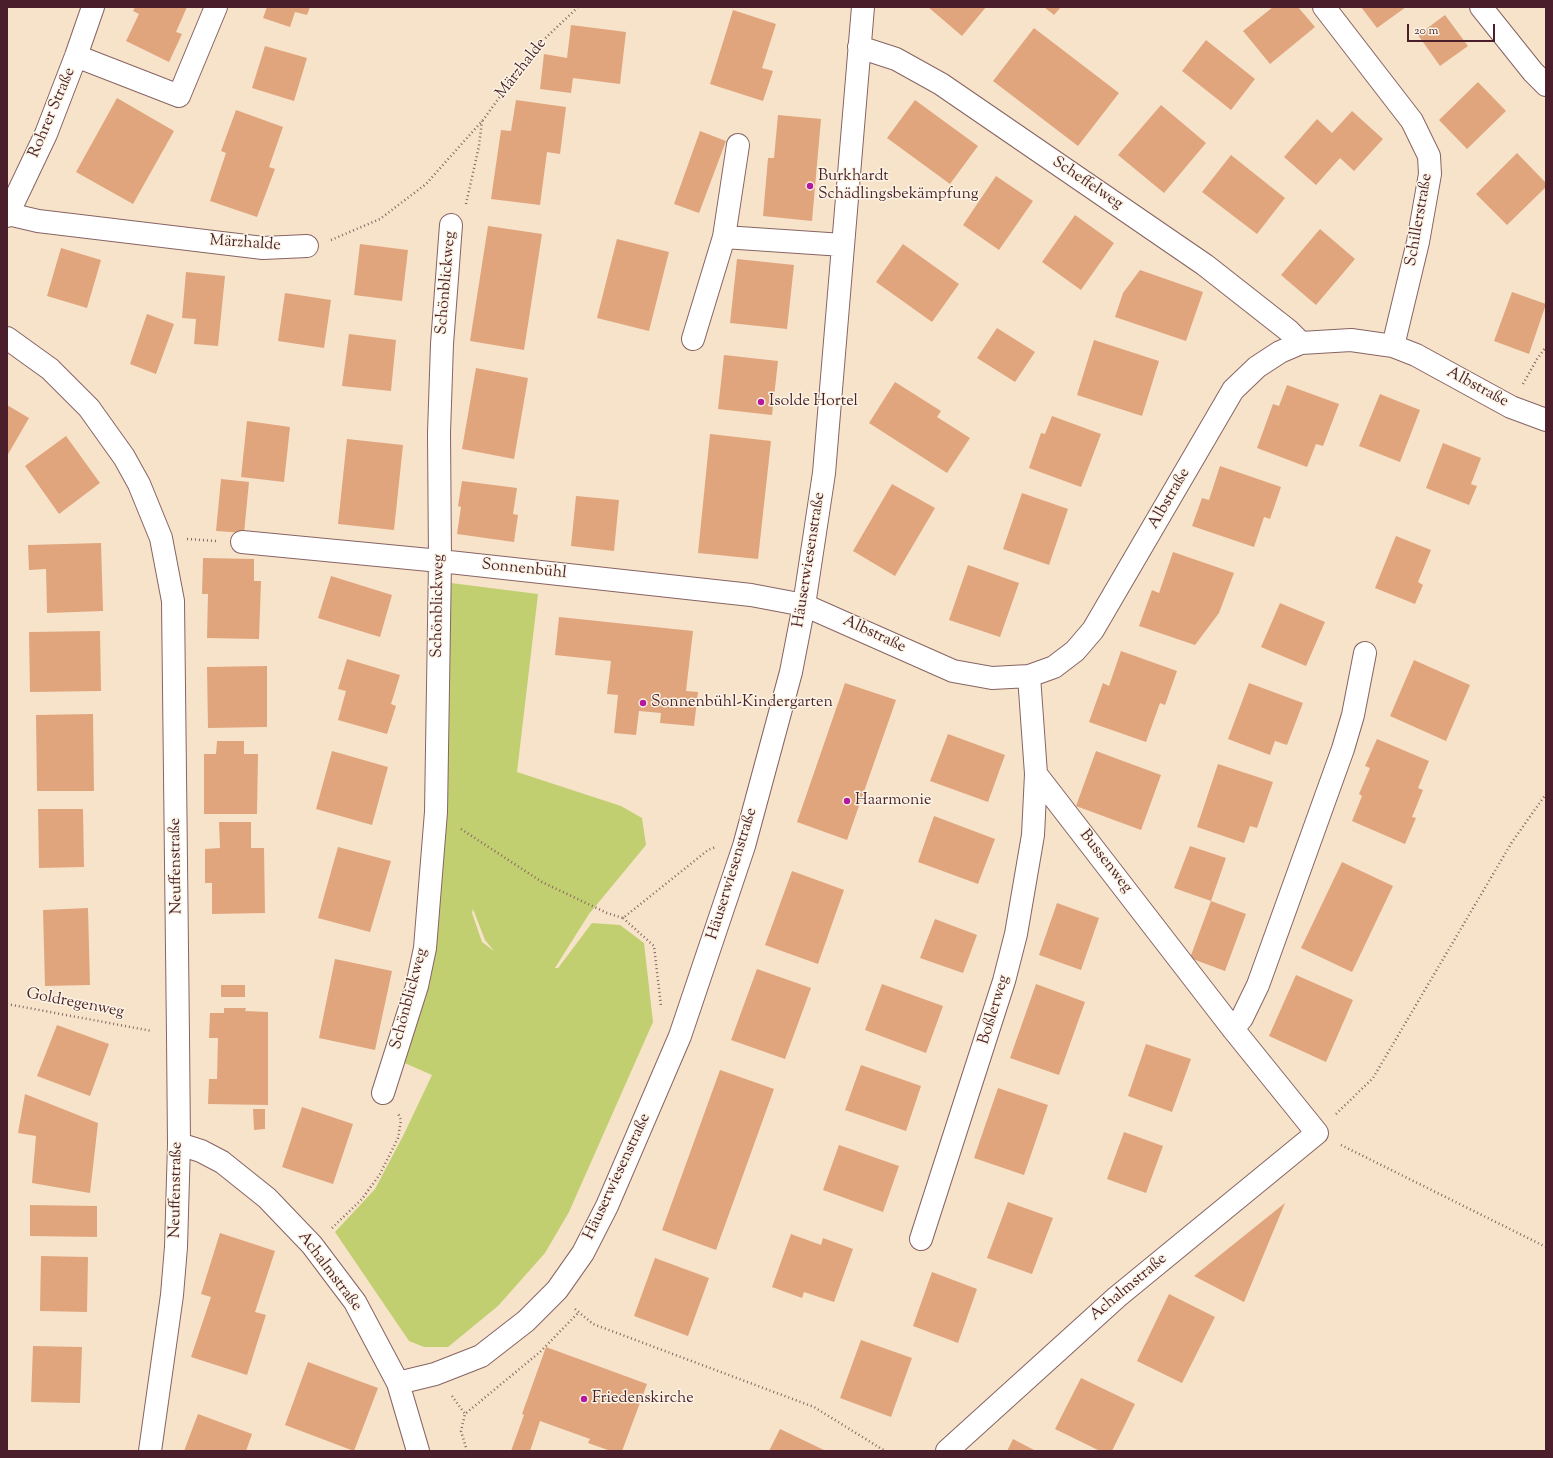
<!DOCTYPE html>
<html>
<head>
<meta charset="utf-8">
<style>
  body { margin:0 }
  #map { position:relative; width:1553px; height:1458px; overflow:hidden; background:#f7e3ca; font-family:"Sorts Mill Goudy",serif }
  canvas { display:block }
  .frame { position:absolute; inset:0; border:8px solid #4a1f2b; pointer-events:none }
  .scale { position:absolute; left:1407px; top:24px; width:88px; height:18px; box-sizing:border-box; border:2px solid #4a1f2b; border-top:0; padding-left:5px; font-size:12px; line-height:14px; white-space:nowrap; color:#4a1f2b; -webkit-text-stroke:3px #fcf5e5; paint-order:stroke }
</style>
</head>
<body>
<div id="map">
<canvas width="1553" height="1458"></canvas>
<div class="frame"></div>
<div class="scale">20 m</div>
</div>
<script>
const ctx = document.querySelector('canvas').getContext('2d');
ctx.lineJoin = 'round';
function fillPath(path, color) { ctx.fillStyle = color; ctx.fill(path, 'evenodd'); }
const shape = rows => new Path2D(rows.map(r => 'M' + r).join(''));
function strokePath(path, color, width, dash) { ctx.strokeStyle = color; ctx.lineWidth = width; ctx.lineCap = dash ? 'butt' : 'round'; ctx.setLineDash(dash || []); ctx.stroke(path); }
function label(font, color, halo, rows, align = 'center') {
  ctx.font = font + ' "Sorts Mill Goudy",serif'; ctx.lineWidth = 3; ctx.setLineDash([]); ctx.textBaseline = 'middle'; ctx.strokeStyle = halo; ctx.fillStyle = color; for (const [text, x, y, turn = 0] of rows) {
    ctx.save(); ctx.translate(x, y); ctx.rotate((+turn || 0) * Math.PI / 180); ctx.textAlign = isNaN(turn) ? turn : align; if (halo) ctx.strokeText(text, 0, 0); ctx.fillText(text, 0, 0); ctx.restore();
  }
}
fillPath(shape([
  [451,583,538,594,517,772,621,806,642,818,646,845,589,914,555,968,558,968,592,923,620,925,644,943,653,1022,569,1212,545,1253,498,1306,448,1347,424,1347,409,1341,335,1232,375,1189,404,1134,432,1075,400,1061,442,800],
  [473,909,485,940,494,951,482,942,472,913]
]), '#c2cf71');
fillPath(shape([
  [135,7,187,7,176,32,182,34,169,62,126,41,139,14,133,11],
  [267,7,310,7,307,15,295,12,290,27,263,18],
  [928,7,986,7,962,36],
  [1044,7,1061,7,1054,15],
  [1273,7,1298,7,1315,27,1270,64,1243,31],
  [1361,7,1406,7,1377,28],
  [733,10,776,24,762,68,773,71,763,101,710,84],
  [1445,15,1468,46,1440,66,1418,35],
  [571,25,626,32,620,84,573,78,571,93,540,89,544,54,567,58],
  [1034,28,1119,93,1078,146,993,81],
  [1206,40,1255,79,1231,110,1182,71],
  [265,46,307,58,294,101,252,88],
  [1478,82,1506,111,1467,149,1439,120],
  [117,98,174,131,133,204,76,172],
  [516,100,566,107,560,154,547,152,540,205,491,199,501,130,511,131],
  [915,100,978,146,950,184,887,138],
  [1161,105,1206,143,1164,193,1118,155],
  [236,110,283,127,269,167,275,169,257,217,210,201,226,153,221,151],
  [1352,111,1383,139,1354,171,1340,158,1316,185,1284,157,1317,119,1332,133],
  [778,115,821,119,812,221,763,216,768,158,774,158],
  [700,131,726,141,699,213,674,204],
  [1517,153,1546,183,1546,187,1507,225,1476,194],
  [1231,155,1285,198,1257,234,1202,192],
  [996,176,1033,201,999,250,963,225],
  [1075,215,1114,243,1081,290,1042,262],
  [488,226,542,234,524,350,470,341],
  [1320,229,1355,259,1316,305,1281,275],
  [617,239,669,252,649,331,597,318],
  [360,244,408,250,402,301,354,295],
  [903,244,959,284,932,322,876,282],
  [61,248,101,260,87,308,47,296],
  [737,259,794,265,787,329,730,323],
  [1140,270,1203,292,1186,341,1115,317,1123,293],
  [186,272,225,276,218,346,194,344,196,319,182,318],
  [1512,292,1546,304,1529,354,1494,341],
  [285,293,331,300,324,348,278,341],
  [147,314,174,324,156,374,130,364],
  [997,328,1035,352,1015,382,977,358],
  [349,334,396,340,391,391,342,386],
  [1094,340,1159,361,1142,416,1077,395],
  [724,355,778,361,772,415,718,409],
  [476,368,528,378,514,459,462,449],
  [895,382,941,411,937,417,970,438,947,473,869,423],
  [1287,385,1339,404,1323,446,1316,444,1307,467,1257,448,1273,404,1279,406],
  [1380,394,1420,410,1400,462,1359,446],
  [7,405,29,418,7,456],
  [1052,416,1101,434,1081,487,1029,468,1041,433,1045,434],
  [247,421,290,427,284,482,241,477],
  [710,434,771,441,758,559,698,553],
  [66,436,100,483,59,514,25,466],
  [347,439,403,445,394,530,338,524],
  [1443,443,1481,458,1471,484,1477,486,1469,505,1426,488],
  [1220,466,1281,487,1270,519,1264,517,1254,547,1192,526,1202,498,1209,500],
  [221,479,249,482,244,533,216,531],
  [462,481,517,488,513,514,518,515,514,542,457,534,461,507,458,506],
  [892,484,935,508,895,576,853,551],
  [1022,493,1068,509,1049,565,1003,549],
  [576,496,619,500,614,551,571,546],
  [1396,536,1431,550,1418,582,1423,585,1415,604,1375,588],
  [101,543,103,611,47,613,46,569,29,570,28,545],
  [1173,552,1234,573,1219,613,1195,645,1139,626,1152,590,1159,593],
  [203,558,254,559,254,581,261,581,259,639,207,638,208,594,202,594],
  [968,565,1019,583,1000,637,949,620],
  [331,576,392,595,380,637,318,618],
  [1280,603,1325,622,1306,666,1261,647],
  [559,617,693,631,686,691,698,692,694,726,660,723,661,713,639,711,636,735,614,733,618,695,607,694,611,661,555,655],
  [100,631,101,691,30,692,29,632],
  [1121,651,1177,671,1165,705,1160,703,1146,742,1089,722,1103,683,1109,686],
  [347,659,400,675,391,704,396,706,387,734,338,720,346,691,338,689],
  [1414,660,1470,685,1446,741,1390,716],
  [267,666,267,727,208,728,207,667],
  [845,683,896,700,847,840,797,822],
  [1249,683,1303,703,1287,745,1275,741,1270,755,1228,739],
  [93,714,94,791,37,791,36,715],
  [948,734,1005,755,988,802,930,781],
  [1377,739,1429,761,1418,788,1423,790,1412,817,1416,818,1405,844,1352,821,1362,796,1359,794,1370,768,1365,766],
  [217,741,244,741,244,754,258,754,257,814,204,814,204,754,216,754],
  [332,751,388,767,372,825,316,809],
  [1096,751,1161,775,1141,830,1076,806],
  [1218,764,1273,782,1257,828,1250,826,1244,843,1197,827],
  [38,809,83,809,84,867,39,868],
  [934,816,995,839,978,884,918,862],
  [219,822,251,822,251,848,264,848,265,913,212,914,212,883,205,883,205,849,220,848],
  [1190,846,1226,858,1211,901,1174,888],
  [338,847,391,861,370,932,318,918],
  [1342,862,1393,886,1352,972,1301,948],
  [792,871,844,890,818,964,765,945],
  [1211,901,1246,914,1225,971,1190,958],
  [1057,903,1099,918,1081,970,1039,955],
  [88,908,90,985,45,986,43,910],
  [935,919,977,935,963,973,920,958],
  [335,959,392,971,375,1050,319,1038],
  [757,969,811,988,785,1059,731,1040],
  [1296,975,1353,1000,1326,1062,1269,1036],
  [882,984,943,1006,926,1053,865,1030],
  [1036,984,1085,1002,1059,1075,1010,1058],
  [221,985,245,985,245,997,221,997],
  [224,1008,246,1008,245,1011,268,1012,268,1105,208,1104,209,1079,217,1079,218,1038,209,1038,210,1013,224,1013],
  [57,1025,109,1044,90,1096,37,1076],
  [1146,1044,1191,1059,1172,1112,1128,1096],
  [861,1065,921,1086,906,1131,845,1110],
  [720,1070,774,1089,716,1250,662,1230],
  [998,1088,1048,1105,1024,1175,974,1158],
  [25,1094,98,1123,90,1193,32,1183,36,1136,18,1133],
  [302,1107,353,1124,333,1184,282,1167],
  [253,1109,265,1109,265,1129,254,1130],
  [1124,1132,1163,1146,1146,1193,1107,1179],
  [839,1145,899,1166,883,1212,823,1190],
  [1008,1202,1053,1218,1032,1274,987,1258],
  [1285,1203,1244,1302,1194,1276],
  [30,1205,97,1206,97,1237,30,1236],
  [220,1233,275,1251,255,1312,266,1315,247,1375,191,1357,211,1297,201,1294],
  [791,1234,821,1245,823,1238,853,1249,834,1302,804,1292,802,1298,772,1287],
  [41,1256,88,1257,87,1312,40,1311],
  [655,1258,709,1278,688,1336,634,1316],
  [932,1272,977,1289,958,1343,913,1326],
  [1169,1294,1215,1317,1182,1383,1137,1361],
  [861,1340,912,1358,891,1417,840,1398],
  [33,1346,82,1347,80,1403,31,1402],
  [546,1347,647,1384,622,1451,611,1451,588,1443,590,1439,540,1421,530,1451,511,1451,524,1415,522,1414],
  [308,1362,378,1388,354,1451,285,1425],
  [1081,1378,1135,1404,1112,1451,1100,1451,1055,1429],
  [198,1414,252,1434,246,1451,184,1451],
  [780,1429,826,1451,769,1451],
  [1013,1439,1036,1451,1007,1451]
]), '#e0a57d');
const minor = shape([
  [1324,7,1412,121,1429,156,1430,174,1418,242,1393,346],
  [1481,7,1533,72,1546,85],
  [859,47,896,59,941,84,1205,265,1289,331,1301,343],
  [76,56,179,96,216,7],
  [8,214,38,221,263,248,307,246],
  [7,216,46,134,76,56,93,7],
  [724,237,738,145],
  [7,338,50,369,89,408,124,457,139,484,161,538,173,601,178,1036,179,1144,176,1247,172,1295,150,1451],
  [693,339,724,237,843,245],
  [242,542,440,561,751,595,804,605,953,671,992,678,1029,676,1054,667,1075,651,1093,630,1233,390,1257,367,1280,352,1301,343,1351,340,1393,346,1416,355,1511,407,1546,420],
  [1233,1029,1242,1018,1258,985,1343,749,1353,715,1365,653],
  [383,1093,417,986,425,948,436,812,440,561,439,433,442,344,451,225],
  [179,1144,201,1151,222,1162,267,1198,312,1245,355,1302,398,1383,418,1451],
  [921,1239,1004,981,1016,934,1033,835,1036,774],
  [398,1383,435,1374,481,1356,526,1321,557,1290,583,1253,607,1206,680,1036,744,846,791,672,804,605,824,473,863,7],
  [947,1451,1117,1297,1317,1133,1233,1029,1036,774,1029,676]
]);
strokePath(minor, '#876463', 24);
strokePath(shape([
  [466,204,479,146,482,121],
  [331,240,380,219,426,184,483,120,535,48,578,7],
  [1523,384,1537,359,1546,347],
  [187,539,216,541],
  [461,829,542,882,607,913,623,918,708,850,716,847],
  [623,918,654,946,661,1006],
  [7,1004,152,1031],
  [1336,1114,1373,1078,1512,842,1546,794],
  [1341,1145,1546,1247],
  [332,1228,362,1199,380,1174,398,1138,401,1120,398,1113],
  [575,1309,593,1324,814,1407,885,1451],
  [452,1396,465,1414],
  [467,1451,461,1431,465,1414,540,1352,578,1313]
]), '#876463', 2.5, [1, 3]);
strokePath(minor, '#fff', 22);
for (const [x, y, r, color] of [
  [810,186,4,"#b5179e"],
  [761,402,4,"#b5179e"],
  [643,703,4,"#b5179e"],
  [847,801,4,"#b5179e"],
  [584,1399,4,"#b5179e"]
]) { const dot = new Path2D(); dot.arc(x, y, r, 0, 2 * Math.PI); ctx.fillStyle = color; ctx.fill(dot); strokePath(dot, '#fcf5e5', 1.5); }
label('16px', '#4a1f2b', '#fcf5e5', [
  ["Märzhalde",522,69,-52],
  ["Rohrer Straße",53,113,-67],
  ["Scheffelweg",1087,184,34],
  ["Schillerstraße",1420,220,-80],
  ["Märzhalde",245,244,4],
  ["Schönblickweg",447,283,-85],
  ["Albstraße",1477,388,28],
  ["Albstraße",1170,499,-60],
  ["Häuserwiesenstraße",810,560,-81],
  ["Sonnenbühl",524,570,6],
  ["Schönblickweg",439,606,-89],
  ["Albstraße",874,635,25],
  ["Bussenweg",1105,862,52],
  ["Neuffenstraße",177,866,-91],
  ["Häuserwiesenstraße",733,874,-73],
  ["Schönblickweg",410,999,-75],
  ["Goldregenweg",75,1004,11],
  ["Boßlerweg",995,1010,-73],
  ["Häuserwiesenstraße",618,1177,-65],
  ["Neuffenstraße",177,1190,-89],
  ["Achalmstraße",329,1272,53],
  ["Achalmstraße",1129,1288,-40]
]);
label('16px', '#4a1f2b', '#fcf5e5', [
  ["Burkhardt",818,177],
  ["Schädlingsbekämpfung",818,195],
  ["Isolde Hortel",769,402],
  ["Sonnenbühl-Kindergarten",651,703],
  ["Haarmonie",855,801],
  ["Friedenskirche",592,1399]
], 'left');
</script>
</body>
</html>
